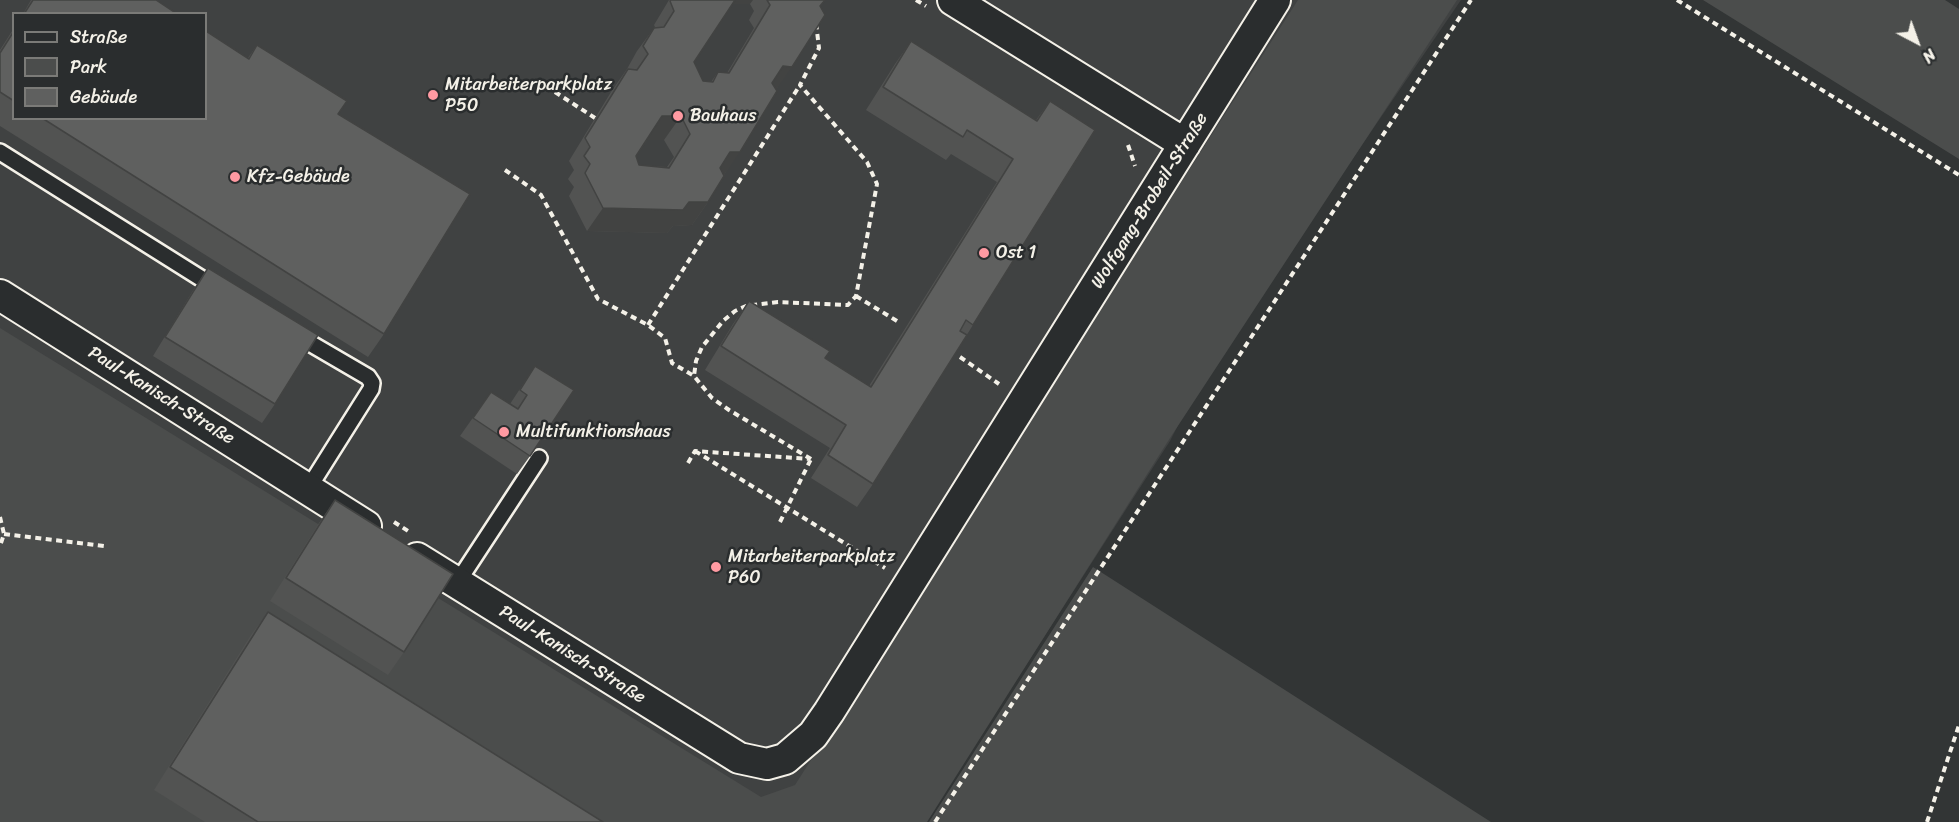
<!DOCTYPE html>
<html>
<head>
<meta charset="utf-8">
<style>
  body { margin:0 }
  #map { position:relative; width:1959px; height:822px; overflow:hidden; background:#323535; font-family:Sriracha,sans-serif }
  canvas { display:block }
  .legend { position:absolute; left:12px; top:12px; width:195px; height:108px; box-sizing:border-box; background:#2a2d2e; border:2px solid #7b7b78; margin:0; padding:8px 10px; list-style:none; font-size:18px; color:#f4f1e8 }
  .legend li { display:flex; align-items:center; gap:12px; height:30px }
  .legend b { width:30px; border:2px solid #7b7b78 }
  .north { position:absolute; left:1887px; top:12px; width:60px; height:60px; -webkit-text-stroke:4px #2a2d2e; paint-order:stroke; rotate:139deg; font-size:16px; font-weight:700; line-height:24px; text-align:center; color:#f4f1e8 }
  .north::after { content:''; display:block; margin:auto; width:21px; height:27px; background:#f4f1e8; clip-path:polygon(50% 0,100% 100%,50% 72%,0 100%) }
</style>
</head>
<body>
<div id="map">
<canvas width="1959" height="822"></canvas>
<ul class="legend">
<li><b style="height:8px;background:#2a2d2e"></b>Straße</li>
<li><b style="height:16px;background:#4b4d4c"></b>Park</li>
<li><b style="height:16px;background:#5f605f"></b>Gebäude</li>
</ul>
<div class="north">N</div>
</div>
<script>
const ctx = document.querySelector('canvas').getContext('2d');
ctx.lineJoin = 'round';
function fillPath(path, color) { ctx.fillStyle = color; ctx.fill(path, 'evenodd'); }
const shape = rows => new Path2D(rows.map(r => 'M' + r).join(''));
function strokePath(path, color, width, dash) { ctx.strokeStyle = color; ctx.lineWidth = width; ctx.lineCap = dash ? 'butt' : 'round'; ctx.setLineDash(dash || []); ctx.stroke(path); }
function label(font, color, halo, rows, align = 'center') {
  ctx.font = font + ' Sriracha,sans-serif'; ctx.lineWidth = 5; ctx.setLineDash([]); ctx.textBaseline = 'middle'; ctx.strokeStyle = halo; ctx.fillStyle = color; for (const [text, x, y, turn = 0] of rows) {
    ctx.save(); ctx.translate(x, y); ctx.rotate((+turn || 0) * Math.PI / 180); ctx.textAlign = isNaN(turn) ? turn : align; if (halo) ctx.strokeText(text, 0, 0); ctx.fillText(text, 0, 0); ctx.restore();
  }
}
fillPath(shape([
  [0,0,1461,0,1200,382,1170,441,925,822,0,822],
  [14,14,206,14,206,118,14,118]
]), '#404242');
fillPath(shape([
  [1298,0,1457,0,1170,438,927,822,0,822,0,328,761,797,795,785],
  [1703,0,1945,0,1959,9,1959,159],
  [1093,567,1491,822,929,822]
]), '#4b4d4c');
const service = shape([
  [0,152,218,289],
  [296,335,368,377,372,383,371,389,308,489],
  [457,583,539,458]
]);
const minor = shape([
  [953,0,1185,144],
  [0,295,366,526],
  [417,558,739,758,767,764,785,759,813,735,829,712,1275,0]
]);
strokePath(service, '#f4f1e8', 20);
strokePath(minor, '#f4f1e8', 34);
strokePath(shape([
  [916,0,926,6],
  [1677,0,1959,175],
  [555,92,595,118],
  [1128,145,1135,166],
  [505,170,541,195,598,299,648,325,665,338,672,363,694,376],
  [856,296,897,321],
  [648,325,800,85],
  [960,357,999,384],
  [695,451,885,568],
  [811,459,729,410,712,398,694,376,696,361,702,347,723,321,735,311,746,306,778,302,848,305,856,296,877,184,867,162,800,85,819,48,816,23],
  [688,463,695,451,810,459],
  [0,517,4,534,0,546],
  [394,522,408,531],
  [780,522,811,459],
  [4,534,104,546],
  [935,822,1471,0],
  [1927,822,1959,725]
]), '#f4f1e8', 4, [6, 4.5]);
strokePath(service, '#2a2d2e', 15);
strokePath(minor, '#2a2d2e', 30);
fillPath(shape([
  [31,0,156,0,177,14,23,14],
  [669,0,825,0,820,7,776,90,724,175,708,202,692,225,673,226,667,233,587,231,569,196,574,187,568,179,574,170,569,161,611,92,627,69,637,51,654,28,655,27,654,25],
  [732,4,750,4,754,11,749,20,754,28,727,73,718,72,711,82,703,81,694,62],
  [647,140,664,140,674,157,667,167,639,165,636,156],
  [14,28,14,118,206,118,257,45,338,114,384,334,368,357,0,126,0,50],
  [911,41,1036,120,1050,101,973,325,873,484,857,507,811,478,830,448,705,370,733,324,749,301,825,358,869,386,997,182,951,154,946,160,866,110,895,64],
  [208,268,275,404,262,423,153,356,195,287],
  [535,366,530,456,517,474,460,436,491,392,510,404],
  [335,500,404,652,388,675,270,601,319,523],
  [268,612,603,822,205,822,154,790,251,635]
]), '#525352');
fillPath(shape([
  [734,0,753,0,750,4,731,4],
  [783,66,792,67,776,90,767,90],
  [662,116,681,116,664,140,645,140],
  [730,152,740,152,724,175,714,175],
  [689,202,708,202,692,225,673,226,667,233,587,231,603,208]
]), '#424342');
const building = shape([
  [33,0,156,0,177,14,24,14,33,0],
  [671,0,735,0,694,62,703,81,713,82,718,72,729,73,770,5,767,0,825,0,820,6,825,15,792,67,783,66,772,83,777,91,740,152,730,152,720,168,724,176,708,202,689,202,683,210,603,208,585,173,590,164,584,156,590,147,585,138,628,69,637,70,648,54,643,46,654,28,664,27,674,11,670,1,671,0],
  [662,116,681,116,690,134,669,168,639,165,636,156,662,116],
  [14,31,14,101,0,92,0,53,14,31],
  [206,31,249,59,257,45,347,101,338,114,470,194,384,334,42,118,206,118,206,31],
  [911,41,1037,121,1050,101,1095,130,973,325,966,320,960,331,967,335,873,484,828,455,846,425,721,346,749,301,830,351,825,358,871,387,1013,159,967,130,963,137,883,87,911,41],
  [208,268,318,335,275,404,165,337,208,268],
  [535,366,574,390,530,456,473,418,491,392,518,409,527,395,520,390,535,366],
  [335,500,453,574,404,652,286,578,335,500],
  [268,612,603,822,258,822,170,767,268,612]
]);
fillPath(building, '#5f605f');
strokePath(building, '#424342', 1.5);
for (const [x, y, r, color] of [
  [433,95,6,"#ff9aa2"],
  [678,116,6,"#ff9aa2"],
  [235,177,6,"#ff9aa2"],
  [984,253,6,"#ff9aa2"],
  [504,432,6,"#ff9aa2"],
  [716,567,6,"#ff9aa2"]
]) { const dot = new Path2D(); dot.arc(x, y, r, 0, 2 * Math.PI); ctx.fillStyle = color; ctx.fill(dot); strokePath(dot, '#2a2d2e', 2); }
label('18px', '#f4f1e8', '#2a2d2e', [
  ["Mitarbeiterparkplatz",445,85],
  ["P50",445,106],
  ["Bauhaus",690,116],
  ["Kfz-Gebäude",247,177],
  ["Ost 1",996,253],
  ["Multifunktionshaus",516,432],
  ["Mitarbeiterparkplatz",728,557],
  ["P60",728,578]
], 'left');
label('18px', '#f4f1e8', '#2a2d2e', [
  ["Wolfgang-Brobeil-Straße",1150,201,-58],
  ["Paul-Kanisch-Straße",161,396,32],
  ["Paul-Kanisch-Straße",572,655,32]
]);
</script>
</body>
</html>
